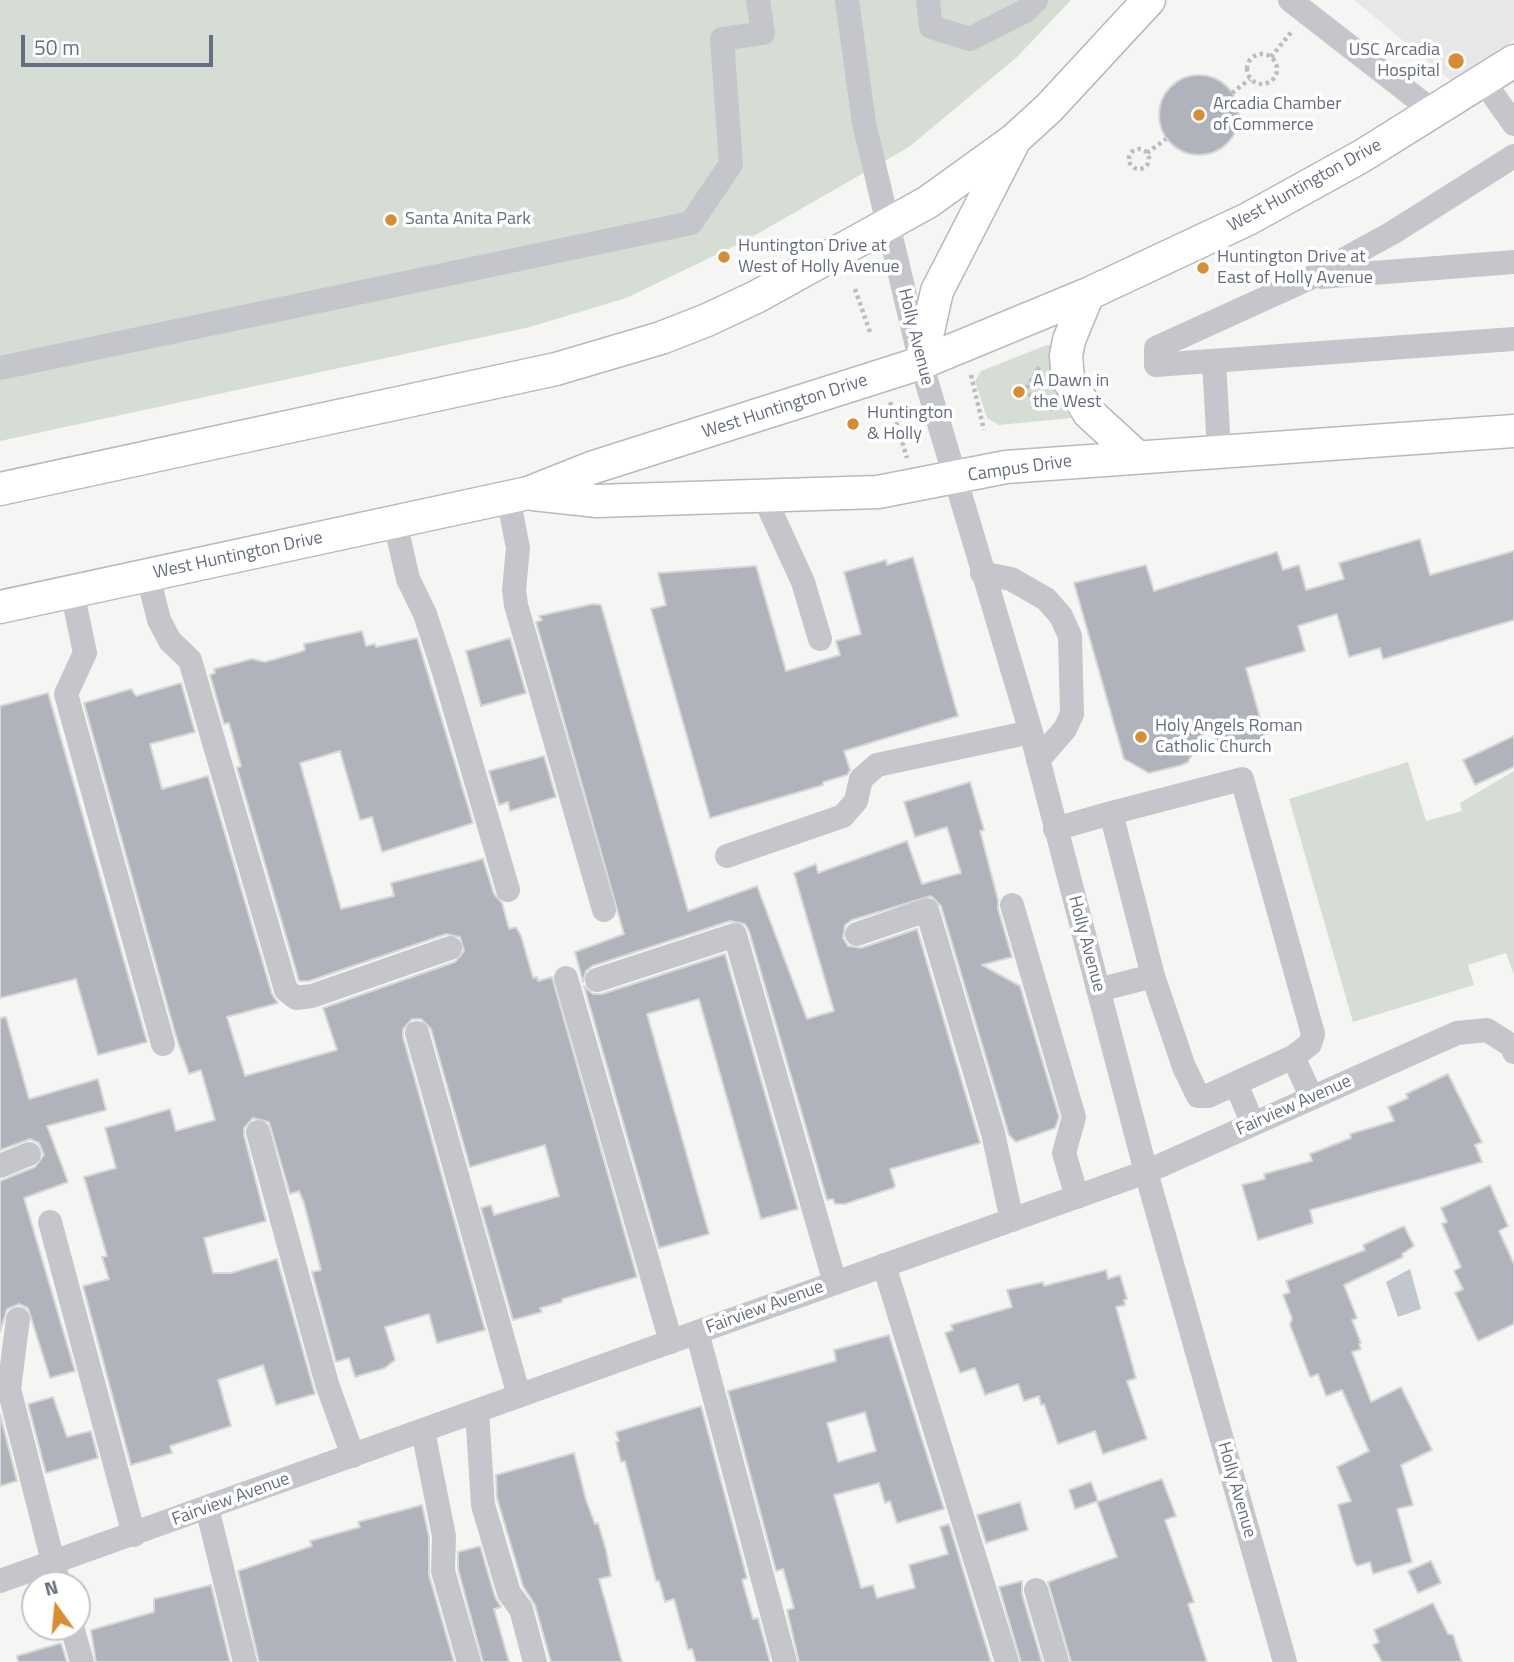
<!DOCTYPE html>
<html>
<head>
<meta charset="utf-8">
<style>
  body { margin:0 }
  #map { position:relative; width:1514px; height:1662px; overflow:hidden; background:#f5f6f3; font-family:"Titillium Web",sans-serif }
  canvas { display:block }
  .north { position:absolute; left:21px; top:1571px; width:70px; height:70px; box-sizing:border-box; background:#fff; border:2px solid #c2c5cd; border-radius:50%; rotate:345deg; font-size:19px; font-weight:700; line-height:28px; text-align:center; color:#676d82 }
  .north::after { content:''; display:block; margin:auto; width:24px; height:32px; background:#d98c30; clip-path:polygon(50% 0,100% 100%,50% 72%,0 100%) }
  .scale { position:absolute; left:21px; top:35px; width:192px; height:32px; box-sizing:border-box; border:4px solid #676d82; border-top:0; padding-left:9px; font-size:21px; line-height:24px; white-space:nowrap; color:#676d82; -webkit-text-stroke:5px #fff; paint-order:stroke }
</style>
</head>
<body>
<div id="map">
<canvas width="1514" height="1662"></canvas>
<div class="north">N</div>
<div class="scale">50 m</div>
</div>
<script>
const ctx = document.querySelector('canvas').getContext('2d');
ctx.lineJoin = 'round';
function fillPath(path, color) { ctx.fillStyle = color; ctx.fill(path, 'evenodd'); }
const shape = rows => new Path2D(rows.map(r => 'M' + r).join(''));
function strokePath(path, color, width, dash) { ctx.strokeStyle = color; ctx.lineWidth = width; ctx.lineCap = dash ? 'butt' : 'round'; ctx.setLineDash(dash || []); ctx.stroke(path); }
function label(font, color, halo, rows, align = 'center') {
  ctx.font = font + ' "Titillium Web",sans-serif'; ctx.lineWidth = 7; ctx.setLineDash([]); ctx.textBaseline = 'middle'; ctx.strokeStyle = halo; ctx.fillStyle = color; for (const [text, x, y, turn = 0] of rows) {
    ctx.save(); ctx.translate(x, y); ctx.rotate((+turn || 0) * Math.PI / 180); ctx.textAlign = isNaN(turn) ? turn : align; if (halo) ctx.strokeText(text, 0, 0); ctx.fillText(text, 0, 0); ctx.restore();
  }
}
fillPath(shape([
  [1354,0,1514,0,1514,40,1454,83]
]), '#e6e7e6');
fillPath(shape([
  [0,0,1071,0,1017,57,909,147,743,242,626,298,530,327,0,441],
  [1047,345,1054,345,1052,370,1058,396,1071,418,999,425,987,418,975,381,981,371],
  [1408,762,1426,821,1462,811,1460,803,1514,771,1514,975,1506,953,1468,965,1474,985,1353,1022,1289,799]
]), '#d5ddd5');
fillPath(shape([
  [1410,1269,1421,1309,1398,1317,1386,1282]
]), '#c2c7cf');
const building = shape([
  '1159 115a40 40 0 1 1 80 0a40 40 0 1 1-80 0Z',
  [1420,539,1430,575,1514,551,1514,620,1383,659,1380,648,1349,657,1337,614,1298,626,1305,651,1246,668,1266,739,1220,753,1211,721,1188,762,1182,765,1149,773,1124,759,1074,583,1146,565,1154,591,1277,552,1283,570,1299,565,1306,590,1344,579,1339,563,1420,539],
  [913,557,958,716,844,751,850,770,847,775,823,782,823,785,710,818,651,609,666,605,658,573,756,566,786,671,840,655,836,641,861,634,844,572,886,560,887,565,913,557],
  [593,604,601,605,688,911,757,886,807,1019,834,1011,794,873,816,864,818,873,907,841,922,884,961,873,947,827,915,837,904,802,970,782,984,830,980,831,998,900,998,909,1012,957,982,965,1020,986,1059,1117,1055,1128,1016,1142,1009,1135,941,906,931,896,852,920,845,925,843,938,848,946,861,948,917,929,980,1143,890,1169,895,1186,893,1188,845,1204,835,1204,833,1199,827,1200,749,931,745,924,730,921,592,966,586,971,583,982,575,952,624,934,536,622,542,620,539,616,593,604],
  [362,631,366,646,375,644,376,647,417,638,473,823,382,852,372,817,360,820,340,751,300,763,341,909,394,896,391,883,483,859,494,894,502,903,509,929,516,927,521,936,533,978,537,977,538,981,552,977,637,1277,562,1299,562,1302,540,1308,542,1312,513,1320,481,1208,491,1205,494,1215,559,1196,545,1145,470,1167,431,1029,421,1019,412,1019,403,1029,403,1037,485,1330,437,1343,429,1314,385,1327,395,1360,385,1368,355,1377,349,1358,336,1362,312,1272,321,1270,304,1203,299,1191,290,1194,269,1122,253,1118,244,1128,244,1135,266,1221,204,1238,213,1273,231,1273,277,1259,315,1394,276,1405,263,1365,218,1380,231,1426,170,1446,172,1453,131,1465,83,1286,109,1279,102,1257,107,1256,84,1177,116,1168,105,1128,170,1109,176,1131,215,1120,201,1070,189,1074,175,1033,84,703,131,689,136,696,181,683,195,732,150,744,162,789,208,776,272,994,278,1003,227,1017,245,1076,337,1050,323,1008,455,962,464,951,460,937,446,934,309,981,299,981,237,768,241,766,229,723,224,724,210,675,215,673,214,669,252,659,265,662,300,652,305,650,304,644,362,631],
  [510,638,526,693,481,706,466,651,510,638],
  [48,693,147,1042,98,1055,76,979,0,998,0,706,48,693],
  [1514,736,1514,767,1475,785,1463,760,1514,736],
  [544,756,556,797,510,811,508,802,499,805,489,771,544,756],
  [725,954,798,1209,761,1219,699,999,647,1014,709,1234,659,1248,584,986,593,994,602,994,725,954],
  [6,1017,29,1099,98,1079,106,1110,47,1126,68,1182,24,1198,75,1371,50,1378,28,1308,19,1304,7,1309,0,1332,0,1181,35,1167,44,1155,39,1143,30,1139,0,1150,0,1018,6,1017],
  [1448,1074,1482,1142,1475,1145,1482,1162,1310,1210,1313,1223,1258,1240,1242,1185,1265,1179,1264,1174,1312,1161,1310,1154,1351,1138,1350,1134,1394,1121,1388,1107,1408,1098,1406,1094,1448,1074],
  [1490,1185,1508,1226,1499,1231,1514,1264,1514,1324,1478,1341,1455,1293,1463,1289,1454,1271,1461,1267,1442,1224,1447,1222,1441,1208,1490,1185],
  [1404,1226,1414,1246,1402,1254,1403,1257,1344,1285,1357,1318,1352,1320,1361,1343,1359,1344,1361,1349,1352,1352,1371,1402,1401,1387,1432,1450,1401,1465,1413,1505,1397,1509,1412,1562,1373,1574,1370,1562,1357,1566,1354,1562,1338,1505,1351,1501,1337,1467,1369,1451,1342,1390,1326,1396,1318,1374,1310,1377,1290,1325,1292,1318,1283,1295,1290,1292,1286,1281,1365,1250,1363,1245,1404,1226],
  [1106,1270,1108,1279,1120,1275,1127,1299,1124,1300,1125,1305,1116,1307,1136,1378,1127,1381,1147,1439,1103,1454,1095,1431,1058,1444,1044,1404,1041,1405,1039,1396,1024,1401,1018,1384,985,1395,975,1368,960,1373,945,1333,953,1330,951,1325,1012,1307,1007,1290,1043,1282,1044,1286,1106,1270],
  [889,1335,944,1509,897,1523,890,1501,885,1503,879,1483,834,1495,858,1577,861,1588,873,1585,877,1598,915,1588,909,1565,948,1554,940,1527,949,1524,991,1662,799,1662,787,1610,794,1608,783,1569,776,1571,728,1391,836,1361,834,1350,889,1335],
  [865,1412,876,1451,838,1462,827,1423,865,1412],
  [53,1397,67,1437,91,1431,98,1458,46,1473,28,1404,53,1397],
  [701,1406,747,1578,742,1580,753,1619,758,1618,770,1662,696,1662,692,1649,688,1650,674,1599,665,1602,659,1581,656,1581,625,1461,621,1462,616,1442,619,1441,616,1432,701,1406],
  [0,1414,17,1481,0,1486,0,1414],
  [574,1453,586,1500,595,1524,598,1523,606,1550,611,1576,599,1579,622,1662,551,1662,535,1605,523,1586,497,1498,496,1475,574,1453],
  [1162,1479,1176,1516,1165,1520,1194,1602,1188,1604,1207,1662,1071,1662,1048,1582,1117,1557,1097,1502,1162,1479],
  [1091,1482,1098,1501,1075,1509,1069,1490,1091,1482],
  [1020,1502,1028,1530,986,1543,977,1515,1020,1502],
  [422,1505,429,1537,429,1575,454,1662,259,1662,238,1571,312,1546,310,1541,360,1527,358,1522,422,1505],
  [480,1546,495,1597,501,1607,494,1609,509,1662,483,1662,458,1569,458,1552,480,1546],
  [1431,1561,1441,1583,1418,1593,1408,1571,1431,1561],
  [1022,1581,1022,1594,1042,1662,1021,1662,999,1587,1022,1581],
  [211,1585,230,1662,96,1662,91,1630,154,1612,154,1599,211,1585],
  [1433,1603,1448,1634,1453,1635,1462,1662,1382,1662,1373,1645,1379,1642,1374,1630,1433,1603],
  [61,1643,67,1662,18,1662,17,1656,61,1643]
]);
fillPath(building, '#b0b3bb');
strokePath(building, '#d7d8d6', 2);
const major = shape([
  [1088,294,1069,340,1066,356,1068,379,1089,413,1136,456],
  [921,363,937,291,1012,145],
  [0,489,556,369,661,338,707,320,756,297,928,202,1014,140,1049,108,1149,0],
  [533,494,597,501,878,492,1006,467,1514,431],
  [0,607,528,493,591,468,921,363,1088,294,1248,219,1362,156,1514,61]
]);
strokePath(major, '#b8b9be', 35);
strokePath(shape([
  '1247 69a15 15 0 1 1 30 0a15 15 0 1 1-30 0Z',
  [1271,57,1293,30],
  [1232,93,1250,79],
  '1129 159a10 10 0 1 1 20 0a10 10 0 1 1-20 0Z',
  [1147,153,1166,139],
  [855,289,871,335],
  [1039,367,1025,391,1022,396,1015,395,1014,391,1020,387,1023,389,1025,391,1030,395,1052,410,1052,411],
  [971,375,984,430],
  [890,402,907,458]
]), '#bcbdc0', 4.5, [3.5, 3.5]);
strokePath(shape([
  [847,0,864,123,921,363,1031,732,1146,1172,1285,1662],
  [928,0,931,27,970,39,1025,11,1036,0],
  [1290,0,1434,112],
  [1484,82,1514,124],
  [1514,156,1392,233,1310,278,1156,348,1156,365,1514,339],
  [1321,277,1514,262],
  [1214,361,1219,451],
  [0,368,691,223,731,164,722,39,763,33,758,0],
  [508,497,518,548,514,590,516,605,604,910],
  [764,497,803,582,820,639],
  [395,522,408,579,425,614,444,672,508,890],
  [982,573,1011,579,1046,599,1061,616,1070,636,1072,714,1065,729,1038,760],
  [148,576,159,620,170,641,190,660,286,990,296,998,312,996,450,948],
  [72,591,85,653,66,694,163,1044],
  [1111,813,1242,779,1313,1034,1310,1044,1293,1057],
  [1055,829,1111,813,1153,976,1184,1067,1198,1096,1208,1096,1293,1057,1312,1098],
  [727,856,843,816,856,801,861,779,877,765,1031,732],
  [1012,905,1074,1117,1064,1153,1077,1197],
  [857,934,927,910,993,1133,1012,1220],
  [566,978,671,1342],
  [597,980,735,935,835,1283],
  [1098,990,1153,976],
  [417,1033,519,1396],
  [1236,1084,1253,1124],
  [258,1132,327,1384,353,1456],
  [0,1166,29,1154],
  [50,1222,134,1535],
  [884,1265,1007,1662],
  [18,1319,9,1389,59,1585],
  [697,1332,785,1662],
  [477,1411,483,1505,509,1593,521,1609,535,1662],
  [423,1431,444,1536,443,1571,469,1662],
  [207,1508,245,1662],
  [0,1581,1146,1172,1457,1033,1487,1030,1512,1046,1514,1052],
  [1036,1590,1057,1662],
  [72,1627,82,1662]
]), '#c5c6cb', 24);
strokePath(major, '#fff', 32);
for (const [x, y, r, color] of [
  [1456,61,9,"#d98c30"],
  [1199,115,7,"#d98c30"],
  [391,220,7,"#d98c30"],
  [724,257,7,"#d98c30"],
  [1203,268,7,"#d98c30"],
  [1019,392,7,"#d98c30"],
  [853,424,7,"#d98c30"],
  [1141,737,7,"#d98c30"]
]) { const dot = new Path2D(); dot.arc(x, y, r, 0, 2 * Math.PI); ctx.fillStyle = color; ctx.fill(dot); strokePath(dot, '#fff', 2.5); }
label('18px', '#676d82', '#fff', [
  ["USC Arcadia",1440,51,"right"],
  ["Hospital",1440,72,"right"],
  ["Arcadia Chamber",1213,105],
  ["of Commerce",1213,126],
  ["Santa Anita Park",405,220],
  ["Huntington Drive at",738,247],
  ["West of Holly Avenue",738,268],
  ["Huntington Drive at",1217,258],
  ["East of Holly Avenue",1217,279],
  ["A Dawn in",1033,382],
  ["the West",1033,403],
  ["Huntington",867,414],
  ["& Holly",867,435],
  ["Holy Angels Roman",1155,727],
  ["Catholic Church",1155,748]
], 'left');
label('18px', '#676d82', '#fff', [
  ["West Huntington Drive",1305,186,-29],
  ["Holly Avenue",915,337,76],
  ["West Huntington Drive",785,407,-18],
  ["Campus Drive",1020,469,-8],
  ["West Huntington Drive",238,556,-12],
  ["Holly Avenue",1086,944,75],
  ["Fairview Avenue",1294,1106,-24],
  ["Fairview Avenue",765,1308,-20],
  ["Holly Avenue",1236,1490,74],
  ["Fairview Avenue",231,1500,-20]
]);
</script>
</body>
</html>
